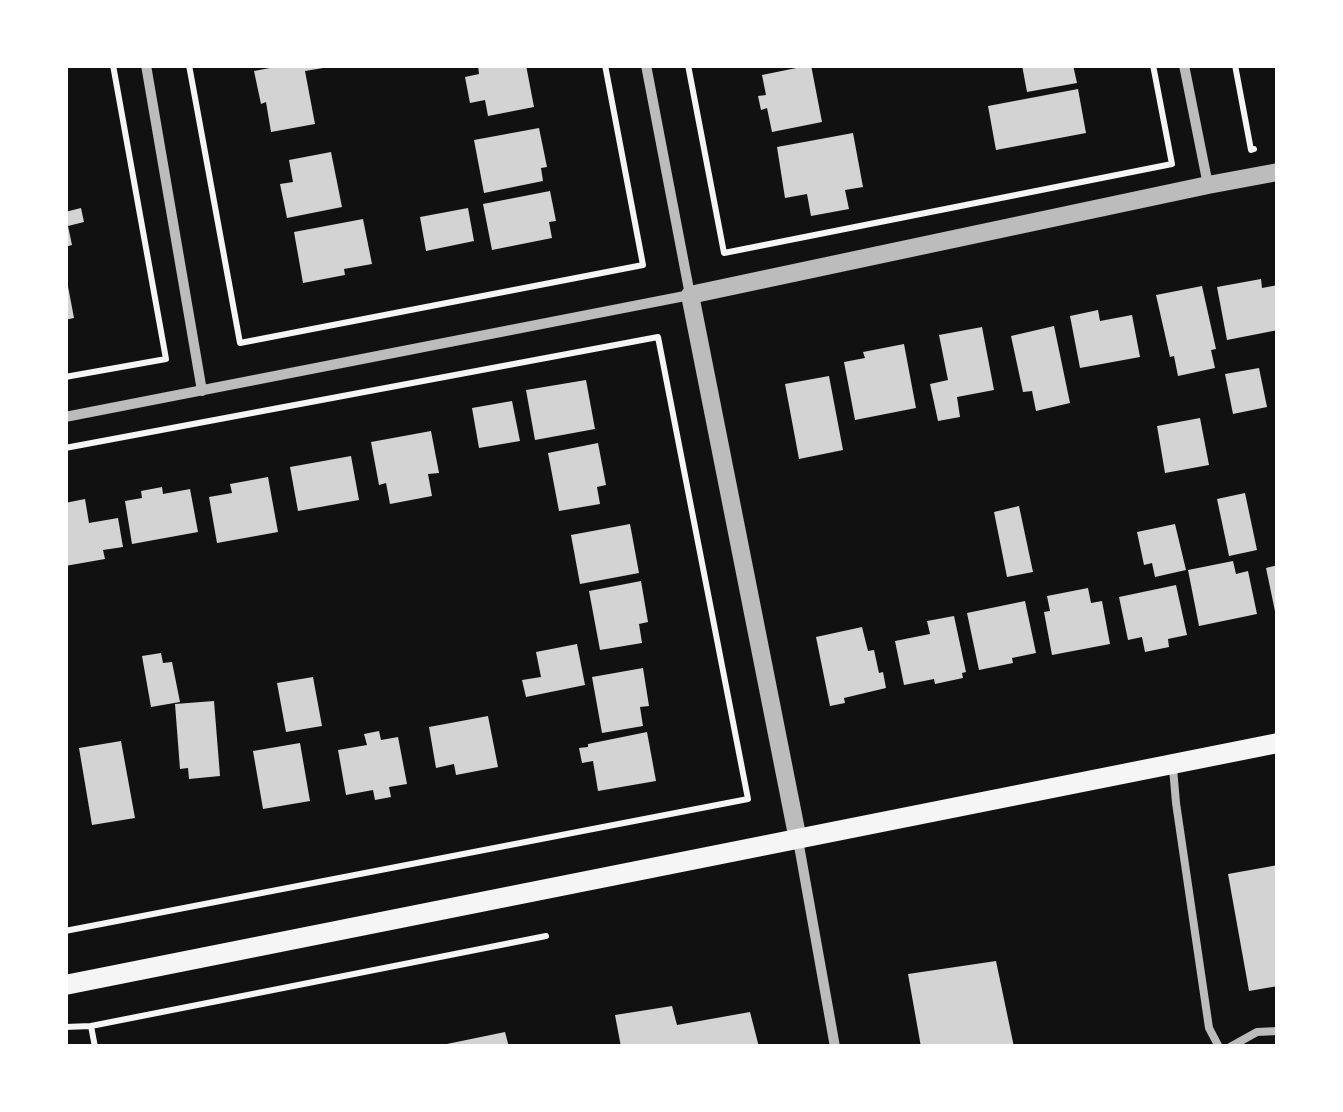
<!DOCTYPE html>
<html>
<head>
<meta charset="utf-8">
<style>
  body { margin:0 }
  #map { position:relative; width:1343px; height:1112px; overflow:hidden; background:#111; font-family:Ubuntu,sans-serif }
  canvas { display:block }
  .frame { position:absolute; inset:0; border:68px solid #fff; pointer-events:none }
</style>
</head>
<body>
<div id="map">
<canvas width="1343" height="1112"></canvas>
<div class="frame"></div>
</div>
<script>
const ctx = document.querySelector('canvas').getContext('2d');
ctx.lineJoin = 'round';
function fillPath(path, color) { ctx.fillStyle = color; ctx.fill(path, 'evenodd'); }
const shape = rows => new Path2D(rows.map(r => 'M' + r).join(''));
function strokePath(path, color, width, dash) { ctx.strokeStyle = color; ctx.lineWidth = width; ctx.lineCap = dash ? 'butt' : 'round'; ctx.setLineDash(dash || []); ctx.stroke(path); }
fillPath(shape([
  [286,65,329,65,329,67,305,71,315,124,271,132,266,102,261,104,254,71],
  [478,65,526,65,534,107,488,116,485,100,470,103,465,77,479,74],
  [811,65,822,122,772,132,767,108,761,110,758,96,766,95,762,75],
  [1022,65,1073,65,1077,83,1027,92],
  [1078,89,1086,133,996,150,988,106],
  [539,128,547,167,541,168,543,181,484,193,474,140],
  [853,133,863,187,845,190,849,209,811,216,807,194,785,198,777,147],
  [331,152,342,207,287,218,280,184,293,182,289,160],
  [550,191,556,221,549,222,552,238,492,250,483,204],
  [81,208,84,222,68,226,72,245,65,247,65,212],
  [468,208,474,241,426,251,420,217],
  [363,219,372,264,344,269,345,275,303,283,294,232],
  [1261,279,1262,288,1278,285,1278,330,1227,340,1217,287],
  [65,281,67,281,74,318,65,320],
  [1202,286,1216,349,1211,350,1215,368,1178,376,1174,356,1170,357,1156,295],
  [1098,310,1100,321,1132,315,1140,357,1080,368,1070,316],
  [1054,326,1070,403,1036,411,1032,391,1023,392,1011,336],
  [982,327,994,390,957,397,960,417,938,421,930,384,948,380,939,335],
  [904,344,916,408,855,420,844,362,865,358,863,352],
  [1259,368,1267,407,1233,414,1225,374],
  [829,376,843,450,799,459,785,384],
  [586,380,595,429,535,440,526,390],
  [512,401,520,441,479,448,472,408],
  [1200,418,1209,465,1165,473,1157,426],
  [431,431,439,473,428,474,432,496,390,504,386,483,379,485,371,442],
  [598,443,606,485,597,487,600,504,559,511,548,453],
  [351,456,359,500,298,511,290,467],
  [268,477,278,532,217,543,209,497,232,493,230,484],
  [162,487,163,494,190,489,198,532,132,544,125,501,142,498,141,491],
  [1245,493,1257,550,1229,556,1217,499],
  [85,499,89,523,118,518,123,547,103,550,105,559,65,566,65,503],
  [1019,506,1033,572,1007,577,994,512],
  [630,524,639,573,580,584,571,535],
  [1175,524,1186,570,1155,577,1152,563,1144,565,1137,532],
  [1233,561,1236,574,1248,571,1257,614,1199,626,1188,570],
  [1278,565,1278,616,1276,616,1266,568],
  [641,581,648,622,639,624,642,643,600,650,589,591],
  [1176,585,1187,635,1168,639,1169,647,1145,652,1142,637,1128,640,1119,597],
  [1088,588,1091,603,1102,601,1110,644,1052,655,1044,612,1050,611,1047,596],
  [1025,601,1036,653,1012,658,1013,663,979,670,967,613],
  [954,616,966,672,962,673,963,678,935,684,934,679,904,685,895,641,930,634,927,621],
  [862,627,868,651,874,650,879,673,883,672,886,688,844,698,845,703,830,706,816,637],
  [577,644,585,685,526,697,522,680,541,677,536,652],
  [161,653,163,663,172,662,180,702,151,707,142,656],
  [643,668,649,706,640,707,643,726,602,733,592,677],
  [313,677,322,726,286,732,277,683],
  [214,701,220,776,189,779,188,768,180,769,175,704],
  [488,716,498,767,456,775,454,764,436,768,429,727],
  [379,731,381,740,398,737,407,784,389,787,391,797,375,800,373,790,346,795,338,750,367,745,364,734],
  [647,732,656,781,598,791,593,761,582,763,579,748,588,747,588,744],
  [121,741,135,818,92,825,79,748],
  [300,743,310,801,263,809,253,751],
  [1278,865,1278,986,1249,991,1228,874],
  [996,961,1014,1047,921,1047,908,974],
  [672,1006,677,1025,750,1012,759,1047,621,1047,615,1015],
  [505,1032,509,1047,442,1047,442,1045]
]), '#d3d3d3');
strokePath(shape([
  [189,65,240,343,643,265,605,65],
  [688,65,724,253,1172,164,1153,65],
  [1235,65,1251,150,1254,149],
  [65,377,166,359,113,65],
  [65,448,658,337,748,799,65,931],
  [65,1027,91,1026],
  [95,1047,91,1026,546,936]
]), '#f5f5f5', 6);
strokePath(shape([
  [1173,768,1176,803,1209,1028,1219,1047],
  [1230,1047,1257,1032,1278,1031]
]), '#bcbcbc', 8);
strokePath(shape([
  [146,65,202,391],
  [1184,65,1208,185],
  [65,417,690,295,646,65],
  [798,840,835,1047]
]), '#bcbcbc', 10);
strokePath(shape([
  [798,840,690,295,1208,185,1278,172]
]), '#bcbcbc', 18);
strokePath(shape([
  [65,985,1278,743]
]), '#f5f5f5', 20);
</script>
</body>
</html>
